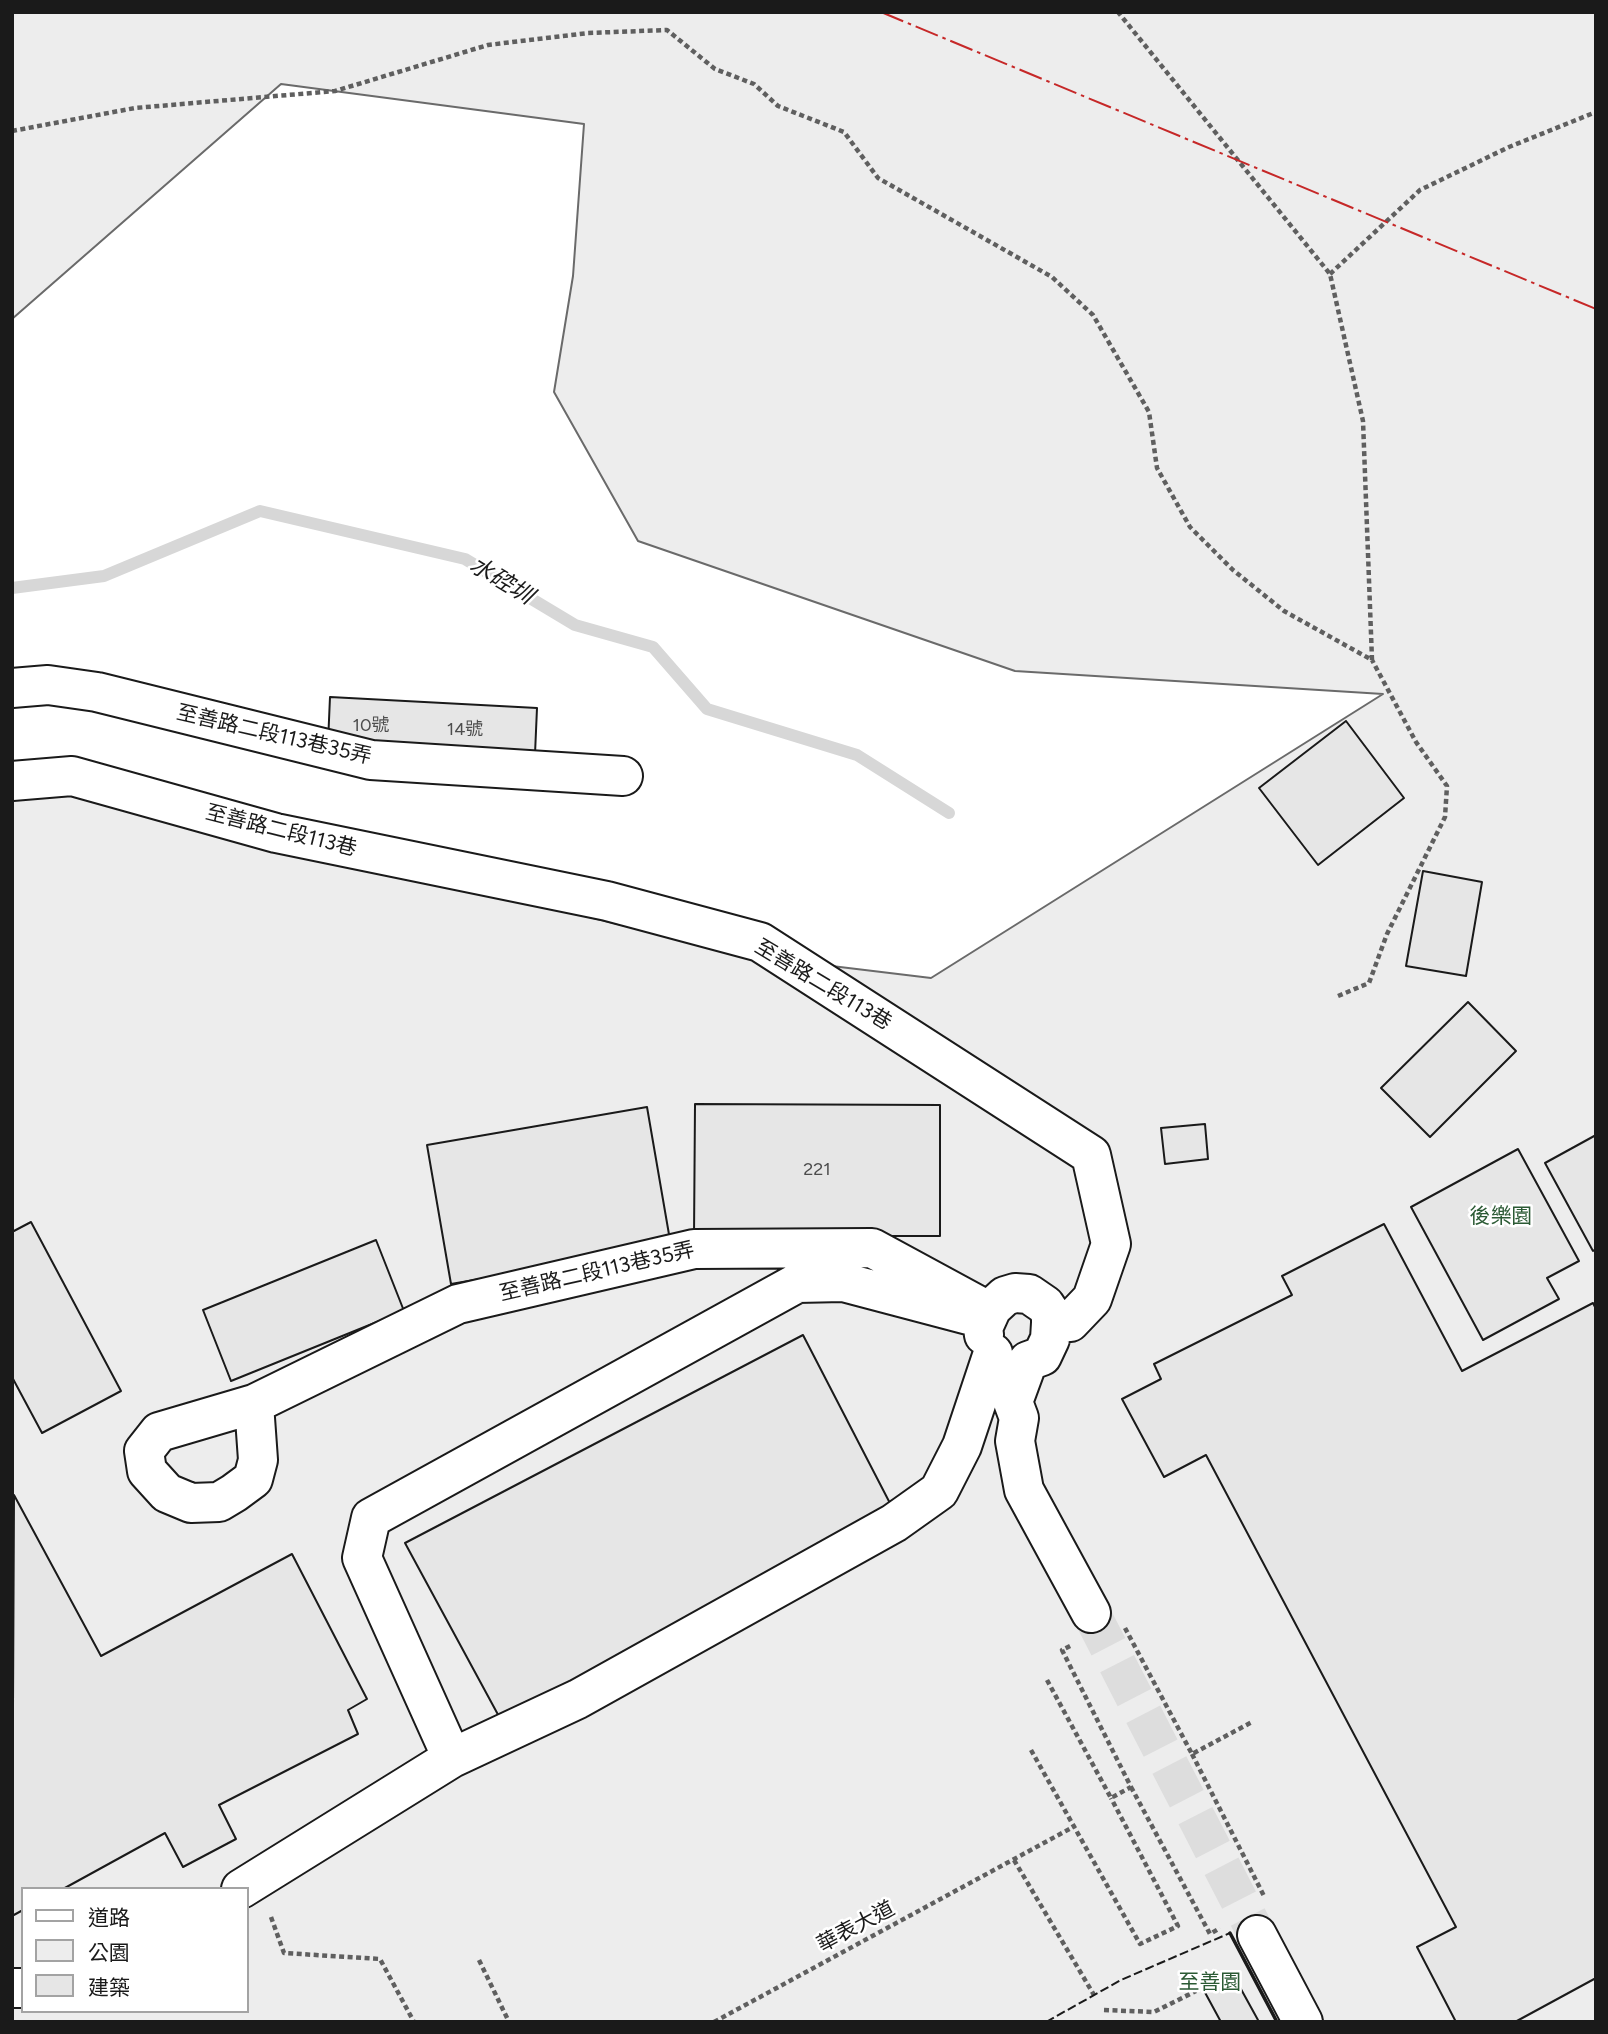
<!DOCTYPE html>
<html>
<head>
<meta charset="utf-8">
<style>
  body { margin:0 }
  #map { position:relative; width:1608px; height:2034px; overflow:hidden; background:#fff; font-family:Figtree,"Noto Sans TC",sans-serif }
  canvas { display:block }
  .frame { position:absolute; inset:0; border:14px solid #1a1a1a; pointer-events:none }
  .legend { position:absolute; left:21px; top:1887px; width:228px; height:126px; box-sizing:border-box; background:#fff; border:2px solid #a3a3a3; margin:0; padding:9px 12px; list-style:none; font-size:21px; color:#1a1a1a }
  .legend li { display:flex; align-items:center; gap:14px; height:35px }
  .legend b { width:35px; border:2px solid #a3a3a3 }
</style>
</head>
<body>
<div id="map">
<canvas width="1608" height="2034"></canvas>
<div class="frame"></div>
<ul class="legend">
<li><b style="height:9px;background:#fff"></b>道路</li>
<li><b style="height:19px;background:#ededed"></b>公園</li>
<li><b style="height:19px;background:#e6e6e6"></b>建築</li>
</ul>
</div>
<script>
const ctx = document.querySelector('canvas').getContext('2d');
ctx.lineJoin = 'round';
function fillPath(path, color) { ctx.fillStyle = color; ctx.fill(path, 'evenodd'); }
const shape = rows => new Path2D(rows.map(r => 'M' + r).join(''));
function strokePath(path, color, width, dash) { ctx.strokeStyle = color; ctx.lineWidth = width; ctx.lineCap = dash ? 'butt' : 'round'; ctx.setLineDash(dash || []); ctx.stroke(path); }
function label(font, color, halo, rows, align = 'center') {
  ctx.font = font + ' Figtree,"Noto Sans TC",sans-serif'; ctx.lineWidth = 5; ctx.setLineDash([]); ctx.textBaseline = 'middle'; ctx.strokeStyle = halo; ctx.fillStyle = color; for (const [text, x, y, turn = 0] of rows) {
    ctx.save(); ctx.translate(x, y); ctx.rotate((+turn || 0) * Math.PI / 180); ctx.textAlign = isNaN(turn) ? turn : align; if (halo) ctx.strokeText(text, 0, 0); ctx.fillText(text, 0, 0); ctx.restore();
  }
}
const green = shape([
  [12,12,1596,12,1596,2022,12,2022,12,795,63,789,749,956,931,978,1383,694,1015,671,638,541,554,392,573,276,584,124,281,84,12,319,12,12],
  [23,1889,247,1889,247,2011,23,2011,23,1889]
]);
fillPath(green, '#ededed');
strokePath(green, '#6a6a6a', 2);
strokePath(shape([
  [12,588,104,576,260,511,465,559,575,625,653,647,707,709,857,755,949,813]
]), '#d7d7d7', 12);
const building = shape([
  [330,697,537,708,535,754,328,743,330,697],
  [1346,721,1404,798,1318,865,1259,788,1346,721],
  [1423,871,1482,882,1466,976,1406,966,1423,871],
  [1468,1002,1516,1051,1430,1137,1381,1088,1468,1002],
  [695,1104,940,1105,940,1236,694,1236,695,1104],
  [647,1107,671,1246,451,1284,427,1145,647,1107],
  [1205,1124,1208,1159,1165,1164,1161,1128,1205,1124],
  [1596,1135,1596,1249,1593,1251,1545,1163,1596,1135],
  [1518,1149,1579,1261,1547,1278,1559,1299,1483,1340,1411,1207,1518,1149],
  [31,1222,121,1391,42,1433,12,1377,12,1232,31,1222],
  [1384,1224,1462,1371,1593,1303,1596,1309,1596,1978,1515,2022,1456,2022,1417,1947,1456,1927,1206,1455,1164,1477,1122,1399,1161,1379,1154,1364,1292,1295,1282,1276,1384,1224],
  [376,1240,404,1311,231,1381,203,1310,376,1240],
  [803,1335,894,1511,502,1722,405,1543,803,1335],
  [14,1495,101,1656,292,1554,367,1699,348,1710,358,1734,219,1805,236,1839,183,1867,165,1833,63,1889,23,1889,23,1910,12,1916,14,1495],
  [1231,1971,1258,2020,1256,2022,1221,2022,1202,1987,1231,1971]
]);
fillPath(building, '#e6e6e6');
strokePath(building, '#1a1a1a', 2);
strokePath(shape([
  [1091,1613,1257,1935]
]), '#ddd', 38, [38, 19]);
const minor = shape([
  [12,688,48,685,97,692,371,760,623,776],
  [12,781,72,776,276,833,607,901,760,942,1091,1155,1111,1244,1092,1299,1070,1322,1051,1323,1050,1339,1042,1356,1028,1361,1013,1402,1019,1418,1015,1441,1024,1490,1091,1613],
  [984,1335,983,1328,992,1308,1005,1296,1015,1293,1029,1294,1045,1305,1051,1314,1051,1323],
  [254,1404,258,1460,253,1479,234,1493,219,1502,191,1503,167,1493,147,1471,144,1451,159,1432,254,1404,458,1304,694,1249,872,1248,990,1312],
  [452,1758,362,1558,371,1518,797,1283,843,1282,968,1315],
  [241,1889,452,1758,578,1699,894,1523,939,1491,962,1446,993,1353],
  [1257,1935,1303,2022],
  [12,1988,23,1988]
]);
strokePath(minor, '#1a1a1a', 42);
strokePath(shape([
  [12,131,135,108,335,91,488,45,588,33,667,30,715,69,754,84,778,106,844,132,878,178,1052,277,1093,315,1149,412,1157,468,1190,527,1233,570,1284,611,1372,660,1363,421,1330,274,1118,12],
  [1330,274,1420,190,1509,147,1596,112],
  [1338,996,1369,983,1387,934,1445,817,1447,786,1416,742,1372,660],
  [1125,1628,1192,1754,1252,1722],
  [1047,1680,1111,1798,1131,1787,1062,1650,1072,1645],
  [1031,1750,1140,1944,1178,1926,1111,1798],
  [1192,1754,1264,1896],
  [1131,1787,1210,1934,1220,1928],
  [1014,1860,1094,1995],
  [271,1917,284,1953,380,1959,414,2022],
  [479,1960,509,2022],
  [1104,2010,1154,2012,1196,1991],
  [714,2022,1075,1826]
]), '#5f5f5f', 4.5, [5, 3.5]);
strokePath(minor, '#fff', 38);
strokePath(shape([
  [1046,2022,1121,1980,1230,1933]
]), '#1a1a1a', 2, [9, 3.5]);
strokePath(shape([
  [1230,1933,1277,2022]
]), '#1a1a1a', 3.5);
strokePath(shape([
  [881,12,1596,309]
]), '#c62828', 2, [24, 5, 3.5, 5]);
label('18px', '#4d4d4d', null, [
  ["10號",371,726],
  ["14號",465,730],
  ["221",817,1170]
]);
label('21px', '#1a1a1a', '#fff', [
  ["至善路二段113巷35弄",274,735,13],
  ["至善路二段113巷",281,831,14],
  ["至善路二段113巷",823,985,31],
  ["至善路二段113巷35弄",597,1272,-13],
  ["華表大道",856,1927,-28]
]);
label('21px', '#2b5a34', '#fff', [
  ["後樂園",1501,1217],
  ["至善園",1210,1983]
]);
label('italic 23px', '#1a1a1a', '#fff', [
  ["水硿圳",501,581,31]
]);
</script>
</body>
</html>
